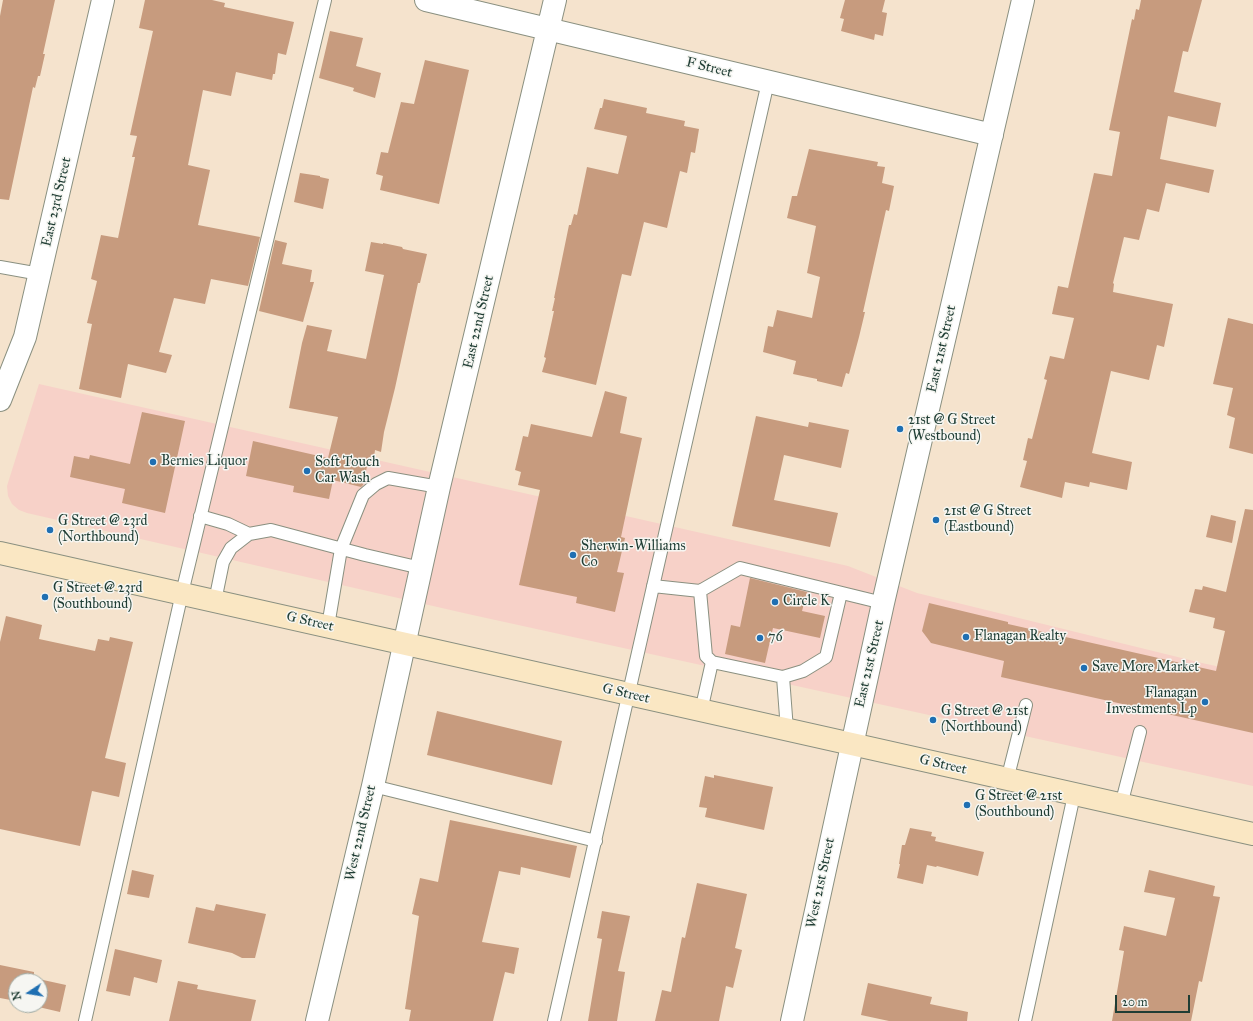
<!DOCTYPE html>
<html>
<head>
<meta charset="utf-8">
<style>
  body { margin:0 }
  #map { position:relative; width:1253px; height:1021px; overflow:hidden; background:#f5e3cd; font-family:"IM FELL Great Primer",serif }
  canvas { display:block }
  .north { position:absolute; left:8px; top:973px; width:40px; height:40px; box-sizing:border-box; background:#f6f6f2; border:1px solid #a0aca6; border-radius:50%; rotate:258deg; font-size:11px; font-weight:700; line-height:16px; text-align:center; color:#1f3d34 }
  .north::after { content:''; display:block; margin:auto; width:14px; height:18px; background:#1f6fb2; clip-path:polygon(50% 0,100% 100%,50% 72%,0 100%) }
  .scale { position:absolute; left:1115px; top:995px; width:75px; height:18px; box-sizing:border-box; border:2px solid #1f3d34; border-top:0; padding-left:5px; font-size:12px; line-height:14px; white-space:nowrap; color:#1f3d34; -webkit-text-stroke:3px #f6f6f2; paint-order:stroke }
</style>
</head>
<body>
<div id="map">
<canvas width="1253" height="1021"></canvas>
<div class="north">N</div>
<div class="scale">20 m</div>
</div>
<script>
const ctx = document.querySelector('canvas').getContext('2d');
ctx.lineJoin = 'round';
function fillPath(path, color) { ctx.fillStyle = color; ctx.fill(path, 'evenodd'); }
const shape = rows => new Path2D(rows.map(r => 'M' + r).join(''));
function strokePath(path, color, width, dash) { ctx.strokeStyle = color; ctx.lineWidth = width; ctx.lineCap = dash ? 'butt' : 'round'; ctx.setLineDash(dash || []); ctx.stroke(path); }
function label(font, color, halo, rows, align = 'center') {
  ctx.font = font + ' "IM FELL Great Primer",serif'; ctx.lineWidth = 3; ctx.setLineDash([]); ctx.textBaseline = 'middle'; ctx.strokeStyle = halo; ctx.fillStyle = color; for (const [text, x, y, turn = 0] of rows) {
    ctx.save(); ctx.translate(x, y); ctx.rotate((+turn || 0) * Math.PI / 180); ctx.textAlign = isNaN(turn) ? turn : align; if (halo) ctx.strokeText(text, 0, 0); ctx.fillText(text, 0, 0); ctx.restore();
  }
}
fillPath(shape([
  [39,384,848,566,917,593,1202,663,1253,674,1253,786,468,614,27,513,19,510,12,504,8,496,7,486]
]), '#f7d1c8');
fillPath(shape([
  [3,0,55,0,43,54,45,54,40,76,38,76,35,88,33,87,9,200,0,199,0,16],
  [145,0,212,0,225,3,224,7,294,22,286,55,278,53,275,74,273,74,272,80,236,72,231,96,203,90,188,165,210,170,198,225,260,237,248,286,211,279,205,304,174,298,159,352,172,355,166,373,128,364,121,398,79,389,92,324,87,323,97,281,91,279,101,235,118,238,135,157,132,157,137,136,130,135,153,31,139,28],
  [845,0,885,0,882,12,887,13,883,36,875,34,874,40,841,31,844,19,840,18],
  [1141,0,1202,0,1188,52,1183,51,1174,92,1221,103,1216,127,1168,116,1160,159,1214,170,1209,193,1166,183,1159,212,1147,209,1139,240,1124,237,1113,283,1114,284,1113,292,1173,304,1164,347,1157,345,1149,380,1111,371,1092,453,1132,462,1127,490,1090,482,1089,487,1065,482,1062,498,1020,487,1027,461,1023,460,1028,438,1032,439,1047,380,1044,379,1050,356,1064,359,1074,318,1052,314,1058,286,1068,288,1094,173,1112,176,1120,132,1109,130,1132,19,1134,20,1136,9,1139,10],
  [330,31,363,38,356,66,381,73,375,98,353,91,354,88,319,78],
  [425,60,469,70,439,204,380,190,383,176,376,174,381,152,388,153,401,102,414,104],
  [604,99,647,108,646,113,685,121,684,126,699,129,695,153,691,152,687,173,680,171,667,228,644,222,631,276,622,274,596,385,542,372,546,358,544,357,554,311,552,311,555,298,554,298,569,225,571,225,574,214,577,215,587,167,618,174,627,136,594,129,600,108,602,108],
  [809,149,878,162,877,166,885,167,882,183,894,186,889,211,886,210,863,312,865,312,859,337,849,374,846,373,842,387,817,381,817,379,793,374,796,361,763,352,768,326,773,327,777,310,812,318,820,277,807,273,816,226,787,218,792,196,797,196],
  [300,173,320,176,320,177,329,179,323,209,294,202],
  [275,240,287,243,282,264,312,270,310,282,314,282,303,322,259,311],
  [371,242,383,244,383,243,402,247,403,249,427,254,420,283,418,283,395,388,384,432,381,452,375,450,374,458,369,457,363,485,361,487,333,480,329,499,293,492,294,486,246,476,253,441,328,458,338,417,289,408,302,343,307,325,332,330,327,351,366,359,384,275,365,271],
  [1228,318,1253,324,1253,454,1229,448,1235,418,1227,415,1233,388,1213,384],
  [605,391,627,397,620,433,642,438,621,537,625,538,617,572,624,573,615,612,576,603,577,597,519,585,540,490,518,485,521,472,515,470,523,436,528,437,531,424,592,437],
  [142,412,185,421,165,513,122,503,125,489,70,477,74,456,89,459,90,455,130,464],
  [756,416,808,427,809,422,849,430,841,468,784,455,774,500,838,513,830,547,732,526],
  [1245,509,1253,510,1253,733,1001,677,1004,661,931,643,922,631,929,603,1008,622,1008,624,1216,671,1225,631,1213,628,1215,618,1189,612,1195,589,1202,590,1203,586,1226,592],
  [1211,515,1236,521,1232,543,1206,537],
  [750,578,807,592,802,611,825,616,820,638,773,628,765,663,725,654,731,625,740,627],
  [6,616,42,625,39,639,95,651,98,639,109,641,110,637,133,642,105,758,126,763,119,797,92,791,80,846,0,829,0,642],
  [437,711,562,741,552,785,427,755],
  [714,775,773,787,764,830,705,817,707,808,699,807,705,776,714,778],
  [450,820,577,846,570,878,521,867,520,875,499,871,482,942,519,948,514,974,505,972,493,1021,409,1021,411,1010,405,1009,419,916,412,914,420,878,438,882],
  [910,828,932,832,931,836,936,837,935,841,984,852,978,876,937,866,936,867,927,865,923,884,897,878,900,864,899,864,902,845,905,845],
  [132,870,154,875,149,898,127,894],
  [1149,870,1215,886,1213,896,1220,897,1202,982,1199,981,1191,1021,1112,1021,1124,951,1119,950,1124,926,1166,936,1175,898,1144,892],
  [697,883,747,894,735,948,742,950,733,988,726,986,719,1021,655,1021,662,990,671,992,682,937,685,938],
  [216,904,266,914,255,958,242,958,232,953,188,943,196,907,214,911],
  [602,911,630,916,618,971,625,972,617,1021,588,1021,602,939,597,938],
  [115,949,162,960,157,983,134,977,130,996,106,991],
  [0,965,34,972,34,978,66,985,60,1012,30,1005,40,1005,40,981,16,981,16,1001,0,998],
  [178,981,198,985,197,989,256,1000,251,1021,169,1021],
  [868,983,932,997,930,1004,968,1012,967,1021,889,1021,861,1015]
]), '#c79b7e');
const service = shape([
  [0,267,40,274],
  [200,516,228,524,249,534],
  [653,586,700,591,740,568,883,603],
  [700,591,706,656,712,662,783,677,803,671,826,657,841,593],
  [215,601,223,562,231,548,249,534,271,530,365,555,421,568],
  [328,626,341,549,363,495,376,484,388,478,439,487],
  [783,677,787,730],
  [701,711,712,662],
  [1007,780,1026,705],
  [373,786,596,841],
  [1121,805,1140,732],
  [85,1021,182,593,325,0],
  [554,1021,768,82],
  [1025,1021,1074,795]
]);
const minor = shape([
  [426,0,992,135],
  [0,400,25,337,103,0],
  [317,1021,373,786,439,487,555,0],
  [792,1021,883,603,1023,0]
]);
const secondary = shape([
  [0,553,1253,834]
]);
strokePath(service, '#8a9080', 14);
strokePath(minor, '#8a9080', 24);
strokePath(secondary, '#8a9080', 24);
strokePath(service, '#fff', 12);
strokePath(minor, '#fff', 22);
strokePath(secondary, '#fae7c3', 22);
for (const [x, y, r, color] of [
  [900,429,4,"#1f6fb2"],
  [153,462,4,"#1f6fb2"],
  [307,471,4,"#1f6fb2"],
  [936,520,4,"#1f6fb2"],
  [50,530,4,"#1f6fb2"],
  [573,555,4,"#1f6fb2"],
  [45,597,4,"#1f6fb2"],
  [775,602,4,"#1f6fb2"],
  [966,637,4,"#1f6fb2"],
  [760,638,4,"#1f6fb2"],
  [1084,668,4,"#1f6fb2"],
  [1205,702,4,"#1f6fb2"],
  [933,720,4,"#1f6fb2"],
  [967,805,4,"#1f6fb2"]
]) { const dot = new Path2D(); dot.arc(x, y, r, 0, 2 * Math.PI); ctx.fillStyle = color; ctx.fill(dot); strokePath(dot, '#f6f6f2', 1.5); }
label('14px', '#1f3d34', '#f6f6f2', [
  ["F Street",709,68,14],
  ["East 23rd Street",57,202,-77],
  ["East 22nd Street",479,322,-77],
  ["East 21st Street",942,349,-77],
  ["G Street",310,622,13],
  ["East 21st Street",870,664,-77],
  ["G Street",626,694,13],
  ["G Street",943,765,13],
  ["West 22nd Street",361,833,-77],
  ["West 21st Street",821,883,-78]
]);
label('14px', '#1f3d34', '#f6f6f2', [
  ["21st @ G Street",908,421],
  ["(Westbound)",908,437],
  ["Bernies Liquor",161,462],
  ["Soft Touch",315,463],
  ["Car Wash",315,479],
  ["21st @ G Street",944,512],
  ["(Eastbound)",944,528],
  ["G Street @ 23rd",58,522],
  ["(Northbound)",58,538],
  ["Sherwin-Williams",581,547],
  ["Co",581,563],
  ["G Street @ 23rd",53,589],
  ["(Southbound)",53,605],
  ["Circle K",783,602],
  ["Flanagan Realty",974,637],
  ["76",768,638],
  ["Save More Market",1092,668],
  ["Flanagan",1197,694,"right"],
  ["Investments Lp",1197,710,"right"],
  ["G Street @ 21st",941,712],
  ["(Northbound)",941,728],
  ["G Street @ 21st",975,797],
  ["(Southbound)",975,813]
], 'left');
</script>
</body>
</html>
